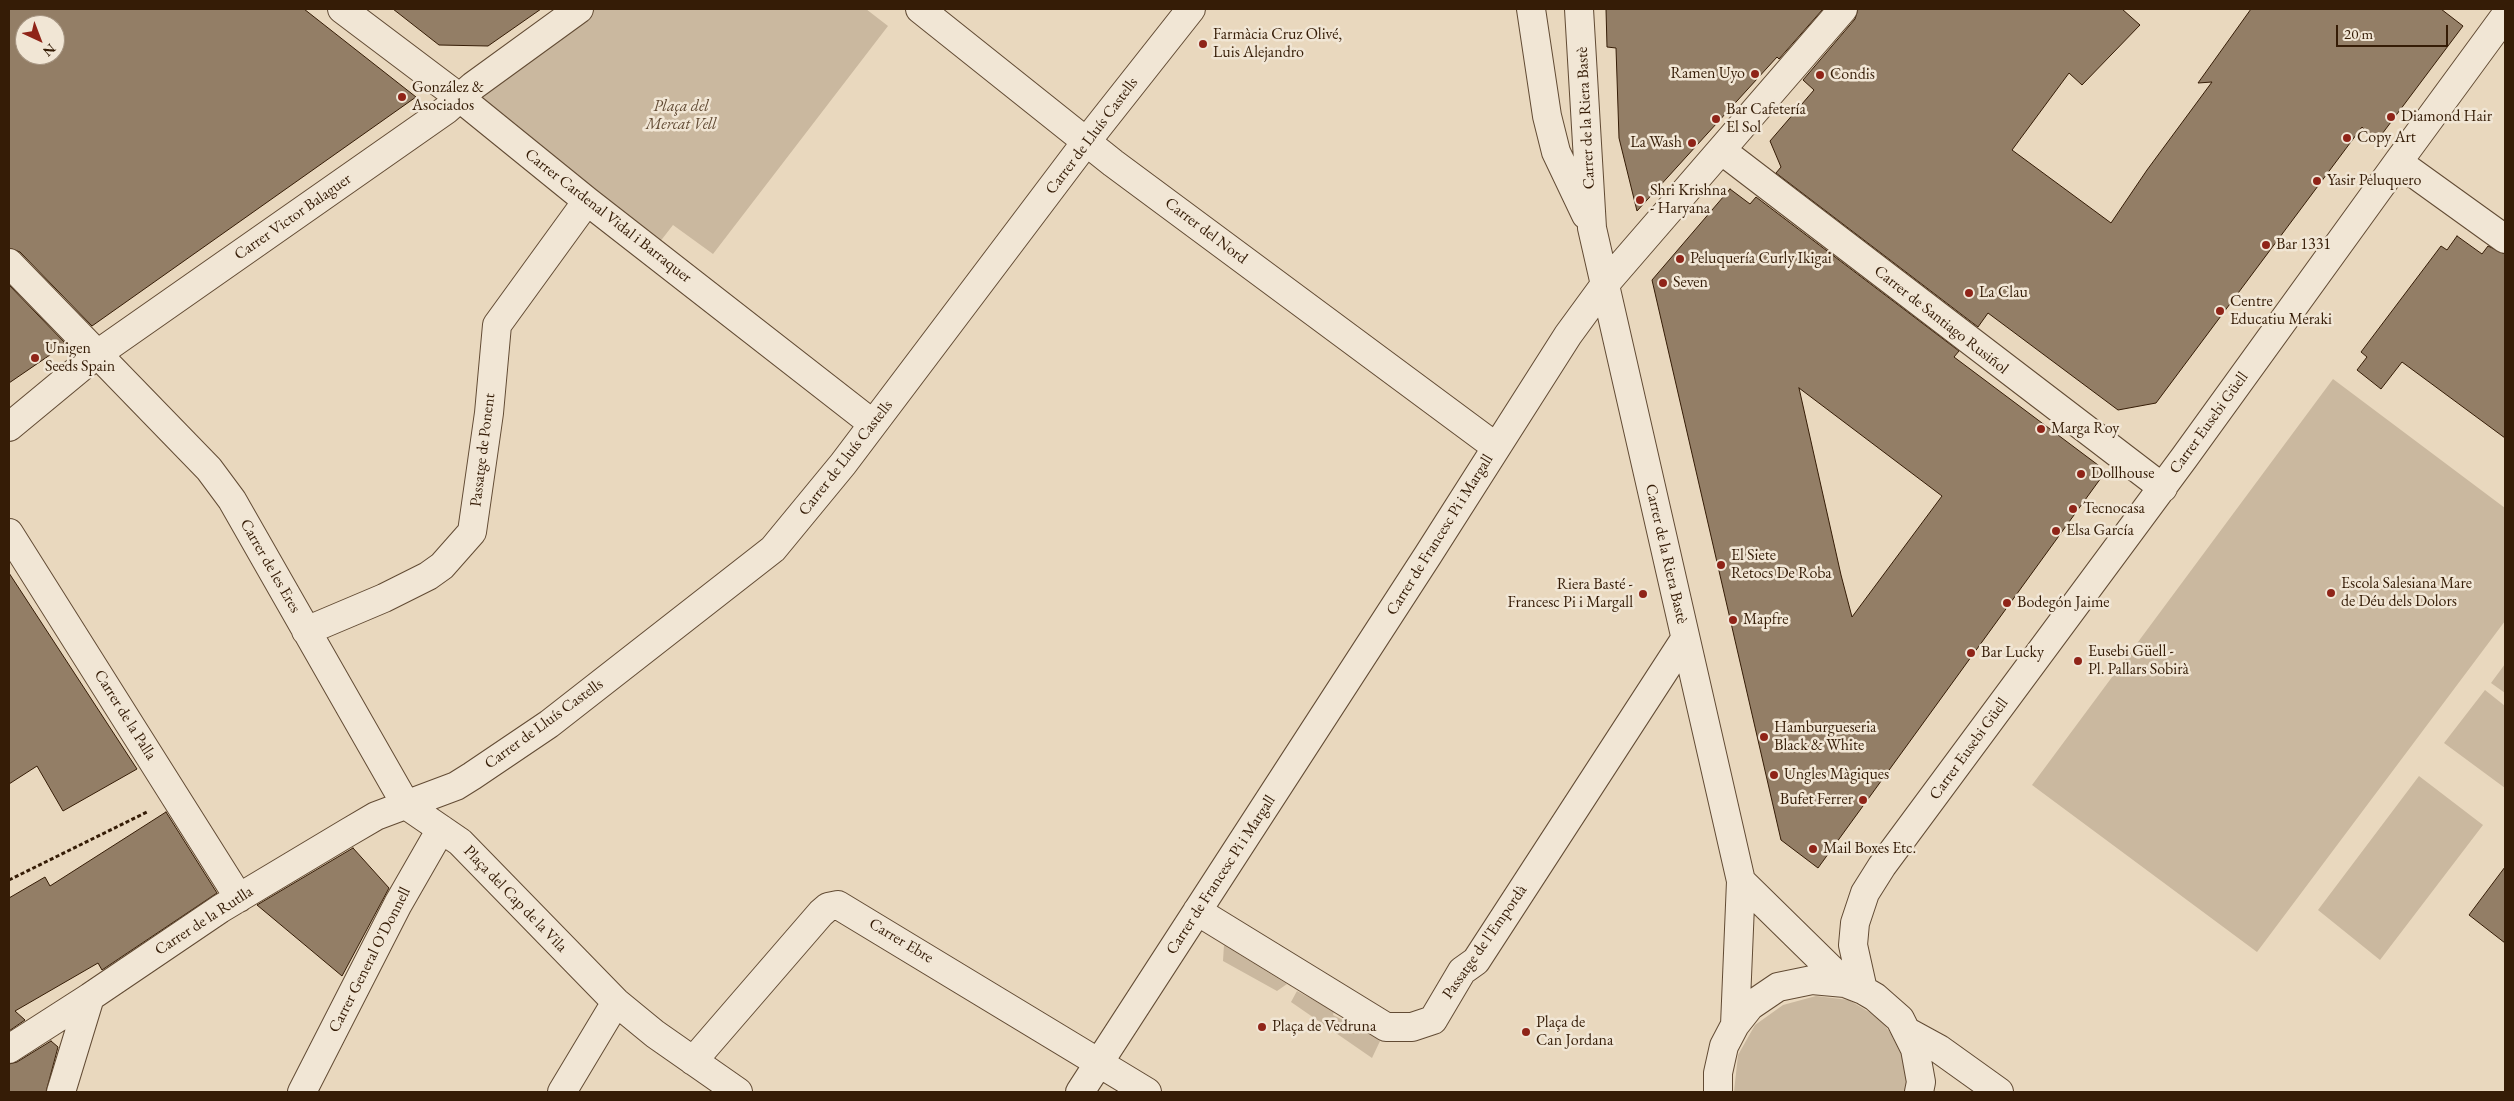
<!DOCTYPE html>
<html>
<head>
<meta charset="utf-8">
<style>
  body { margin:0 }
  #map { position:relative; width:2514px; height:1101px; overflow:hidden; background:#e9d8be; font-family:"EB Garamond",serif }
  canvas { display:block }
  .frame { position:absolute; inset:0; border:10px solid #351c06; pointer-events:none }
  .north { position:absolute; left:15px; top:15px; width:50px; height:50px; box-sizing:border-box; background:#f1e6d5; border:1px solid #a69582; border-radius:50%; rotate:137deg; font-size:14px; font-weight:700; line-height:20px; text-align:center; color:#351c06 }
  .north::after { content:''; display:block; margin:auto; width:18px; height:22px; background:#8f2418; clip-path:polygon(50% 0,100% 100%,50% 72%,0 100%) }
  .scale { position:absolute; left:2336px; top:25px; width:112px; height:22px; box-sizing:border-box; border:2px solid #351c06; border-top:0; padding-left:6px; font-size:15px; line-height:18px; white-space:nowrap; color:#351c06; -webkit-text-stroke:4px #f1e6d5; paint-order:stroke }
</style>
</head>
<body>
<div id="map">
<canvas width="2514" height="1101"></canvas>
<div class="frame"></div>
<div class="north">N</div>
<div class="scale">20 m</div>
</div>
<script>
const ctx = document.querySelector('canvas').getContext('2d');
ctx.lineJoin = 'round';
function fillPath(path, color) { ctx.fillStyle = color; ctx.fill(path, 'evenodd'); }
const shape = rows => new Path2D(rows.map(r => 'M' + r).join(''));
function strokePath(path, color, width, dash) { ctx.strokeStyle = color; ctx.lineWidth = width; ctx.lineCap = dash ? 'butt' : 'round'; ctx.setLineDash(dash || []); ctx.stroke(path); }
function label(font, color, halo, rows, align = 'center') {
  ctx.font = font + ' "EB Garamond",serif'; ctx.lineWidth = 5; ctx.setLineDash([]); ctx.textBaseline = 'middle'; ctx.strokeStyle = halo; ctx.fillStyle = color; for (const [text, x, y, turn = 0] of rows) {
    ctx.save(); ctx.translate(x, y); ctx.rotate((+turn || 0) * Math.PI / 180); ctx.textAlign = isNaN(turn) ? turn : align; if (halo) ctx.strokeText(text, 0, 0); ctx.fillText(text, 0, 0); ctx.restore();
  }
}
fillPath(shape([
  [594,9,866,9,888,26,713,254,673,225,659,243,471,98],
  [2333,379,2505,508,2505,621,2257,952,2032,785],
  [2505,664,2505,693,2491,683],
  [2485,690,2505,706,2505,788,2444,743],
  [2419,776,2483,825,2380,960,2318,910],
  [1224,945,1287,984,1277,991,1223,961],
  [1297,991,1334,1011,1333,1015,1381,1039,1372,1058,1291,1002],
  [1816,996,1849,1000,1879,1018,1900,1045,1908,1078,1906,1092,1734,1092,1738,1055,1755,1025,1783,1005]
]), '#cab89f');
const building = shape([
  [9,9,304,9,416,97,92,326,20,252,9,248,9,9],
  [25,25,55,25,55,55,25,55,25,25],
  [393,9,541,9,488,46,439,45,393,9],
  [1606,9,1823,9,1779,59,1777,57,1637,211,1619,138,1616,48,1607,47,1606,9],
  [1858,9,2122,9,2140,25,2082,85,2069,73,2012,150,2111,223,2147,170,2212,82,2198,83,2251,9,2441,9,2463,26,2376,142,2362,127,2156,403,2118,410,1988,313,1978,327,1776,173,1781,167,1770,141,1814,90,1803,80,1855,19,1858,9],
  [1730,189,1750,204,1756,197,1959,351,1954,357,2106,471,1818,868,1781,840,1652,280,1730,189],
  [1799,388,1942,496,1852,617,1841,575,1799,388],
  [2457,236,2482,254,2488,246,2505,254,2505,438,2402,362,2381,389,2357,370,2367,357,2361,352,2441,246,2447,250,2457,236],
  [9,285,66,344,9,383,9,285],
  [9,573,137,769,63,811,37,766,9,784,9,573],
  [166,812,217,893,102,970,98,963,15,1011,25,1020,9,1031,9,898,45,877,50,886,166,812],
  [353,848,389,888,342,976,257,905,353,848],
  [2505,867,2505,943,2469,915,2505,867],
  [51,1041,58,1047,46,1092,9,1092,9,1064,17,1062,51,1041]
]);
fillPath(building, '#937e66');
strokePath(building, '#351c06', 1);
const minor = shape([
  [342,9,460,98,587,201,873,424],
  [920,9,1113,163,1496,447],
  [1531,9,1547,116,1556,152,1586,215],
  [1579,9,1592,228,1741,881,1735,1025],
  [1721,150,2163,488],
  [2398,162,2505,239],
  [9,263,209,469,232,500,406,805,460,842,616,1002,655,1034,738,1092],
  [9,427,96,355,446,110,473,86,579,9],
  [9,533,239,898],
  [306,631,384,598,428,576,442,566,472,532,489,413,497,325,587,201],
  [1741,881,1845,983],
  [1197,911,1386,1027,1412,1027,1433,1020,1462,971,1476,961,1685,639],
  [1863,990,1853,945,1855,923,1865,893,1882,866,2184,458,2398,162,2505,16],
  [1906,1031,1939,1049,1999,1092],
  [9,1049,90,997,220,909,347,833,376,816,456,786,472,776,549,724,773,549,843,464,1086,142,1191,9],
  [693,1061,821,913,828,907,838,905,1147,1092],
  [61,1092,90,997],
  [302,1092,398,904,441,829],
  [562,1092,616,1002],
  [1080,1092,1428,555,1568,335,1606,283,1843,9],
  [1718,1092,1718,1073,1724,1046,1735,1025,1750,1006,1778,987,1812,980,1845,983,1863,990,1875,997,1900,1019,1915,1049,1921,1082,1919,1092]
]);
strokePath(minor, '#624b34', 30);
strokePath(shape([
  [9,880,147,812]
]), '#351c06', 3, [4, 2.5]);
strokePath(minor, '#f1e6d5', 28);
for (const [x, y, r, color] of [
  [1203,44,5,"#8f2418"],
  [1755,74,5,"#8f2418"],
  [1820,75,5,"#8f2418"],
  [402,97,5,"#8f2418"],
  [2391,117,5,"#8f2418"],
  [1716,119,5,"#8f2418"],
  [2347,138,5,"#8f2418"],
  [1692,143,5,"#8f2418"],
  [2317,181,5,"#8f2418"],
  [1640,200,5,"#8f2418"],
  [2266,245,5,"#8f2418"],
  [1680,259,5,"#8f2418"],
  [1663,283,5,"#8f2418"],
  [1969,293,5,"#8f2418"],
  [2220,311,5,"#8f2418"],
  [35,358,5,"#8f2418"],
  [2041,429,5,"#8f2418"],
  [2081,474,5,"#8f2418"],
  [2073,509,5,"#8f2418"],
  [2056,531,5,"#8f2418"],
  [1721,565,5,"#8f2418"],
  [2331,593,5,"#8f2418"],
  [1643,594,5,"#8f2418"],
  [2007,603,5,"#8f2418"],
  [1733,620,5,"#8f2418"],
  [1971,653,5,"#8f2418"],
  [2078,661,5,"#8f2418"],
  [1764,737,5,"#8f2418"],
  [1774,775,5,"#8f2418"],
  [1863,800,5,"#8f2418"],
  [1813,849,5,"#8f2418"],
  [1262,1027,5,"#8f2418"],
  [1526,1032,5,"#8f2418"]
]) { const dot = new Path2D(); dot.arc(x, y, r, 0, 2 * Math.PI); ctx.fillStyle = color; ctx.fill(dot); strokePath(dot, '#f1e6d5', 2); }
label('16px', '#351c06', '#f1e6d5', [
  ["Farmàcia Cruz Olivé,",1213,35],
  ["Luis Alejandro",1213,53],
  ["Ramen Uyo",1745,74,"right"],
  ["Condis",1830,75],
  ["González &",412,88],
  ["Asociados",412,106],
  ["Bar Cafetería",1726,110],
  ["El Sol",1726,128],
  ["Diamond Hair",2401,117],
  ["Copy Art",2357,138],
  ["La Wash",1682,143,"right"],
  ["Yasir Peluquero",2327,181],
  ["Shri Krishna",1650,191],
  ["- Haryana",1650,209],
  ["Bar 1331",2276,245],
  ["Peluquería Curly Ikigai",1690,259],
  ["Seven",1673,283],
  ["La Clau",1979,293],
  ["Centre",2230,302],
  ["Educatiu Meraki",2230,320],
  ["Unigen",45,349],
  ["Seeds Spain",45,367],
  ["Marga Roy",2051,429],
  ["Dollhouse",2091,474],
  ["Tecnocasa",2083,509],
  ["Elsa García",2066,531],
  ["El Siete",1731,556],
  ["Retocs De Roba",1731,574],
  ["Escola Salesiana Mare",2341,584],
  ["de Déu dels Dolors",2341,602],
  ["Riera Basté -",1633,585,"right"],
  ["Francesc Pi i Margall",1633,603,"right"],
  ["Bodegón Jaime",2017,603],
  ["Mapfre",1743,620],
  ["Eusebi Güell -",2088,652],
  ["Pl. Pallars Sobirà",2088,670],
  ["Bar Lucky",1981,653],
  ["Hamburgueseria",1774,728],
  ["Black & White",1774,746],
  ["Ungles Màgiques",1784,775],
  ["Bufet Ferrer",1853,800,"right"],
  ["Mail Boxes Etc.",1823,849],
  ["Plaça de",1536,1023],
  ["Can Jordana",1536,1041],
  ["Plaça de Vedruna",1272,1027]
], 'left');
label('italic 16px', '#624b34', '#f1e6d5', [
  ["Plaça del",681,107],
  ["Mercat Vell",681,125]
]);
label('16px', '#351c06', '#f1e6d5', [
  ["Carrer de la Riera Bastè",1586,118,-93],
  ["Carrer de Lluís Castells",1092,136,-53],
  ["Carrer Cardenal Vidal i Barraquer",608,216,38],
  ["Carrer Victor Balaguer",293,217,-35],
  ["Carrer del Nord",1206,231,37],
  ["Carrer de Santiago Rusiñol",1941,320,38],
  ["Carrer Eusebi Güell",2209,423,-54],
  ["Passatge de Ponent",483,450,-83],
  ["Carrer de Lluís Castells",846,458,-52],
  ["Carrer de Francesc Pi i Margall",1440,535,-58],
  ["Carrer de la Riera Bastè",1666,554,77],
  ["Carrer de les Eres",270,566,60],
  ["Carrer de la Palla",125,715,58],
  ["Carrer de Lluís Castells",544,724,-36],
  ["Carrer Eusebi Güell",1969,749,-54],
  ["Carrer de Francesc Pi i Margall",1221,875,-57],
  ["Plaça del Cap de la Vila",515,899,46],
  ["Carrer de la Rutlla",204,921,-33],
  ["Carrer Ebre",901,941,31],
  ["Passatge de l'Empordà",1485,942,-55],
  ["Carrer General O'Donnell",370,960,-63]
]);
</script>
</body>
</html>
